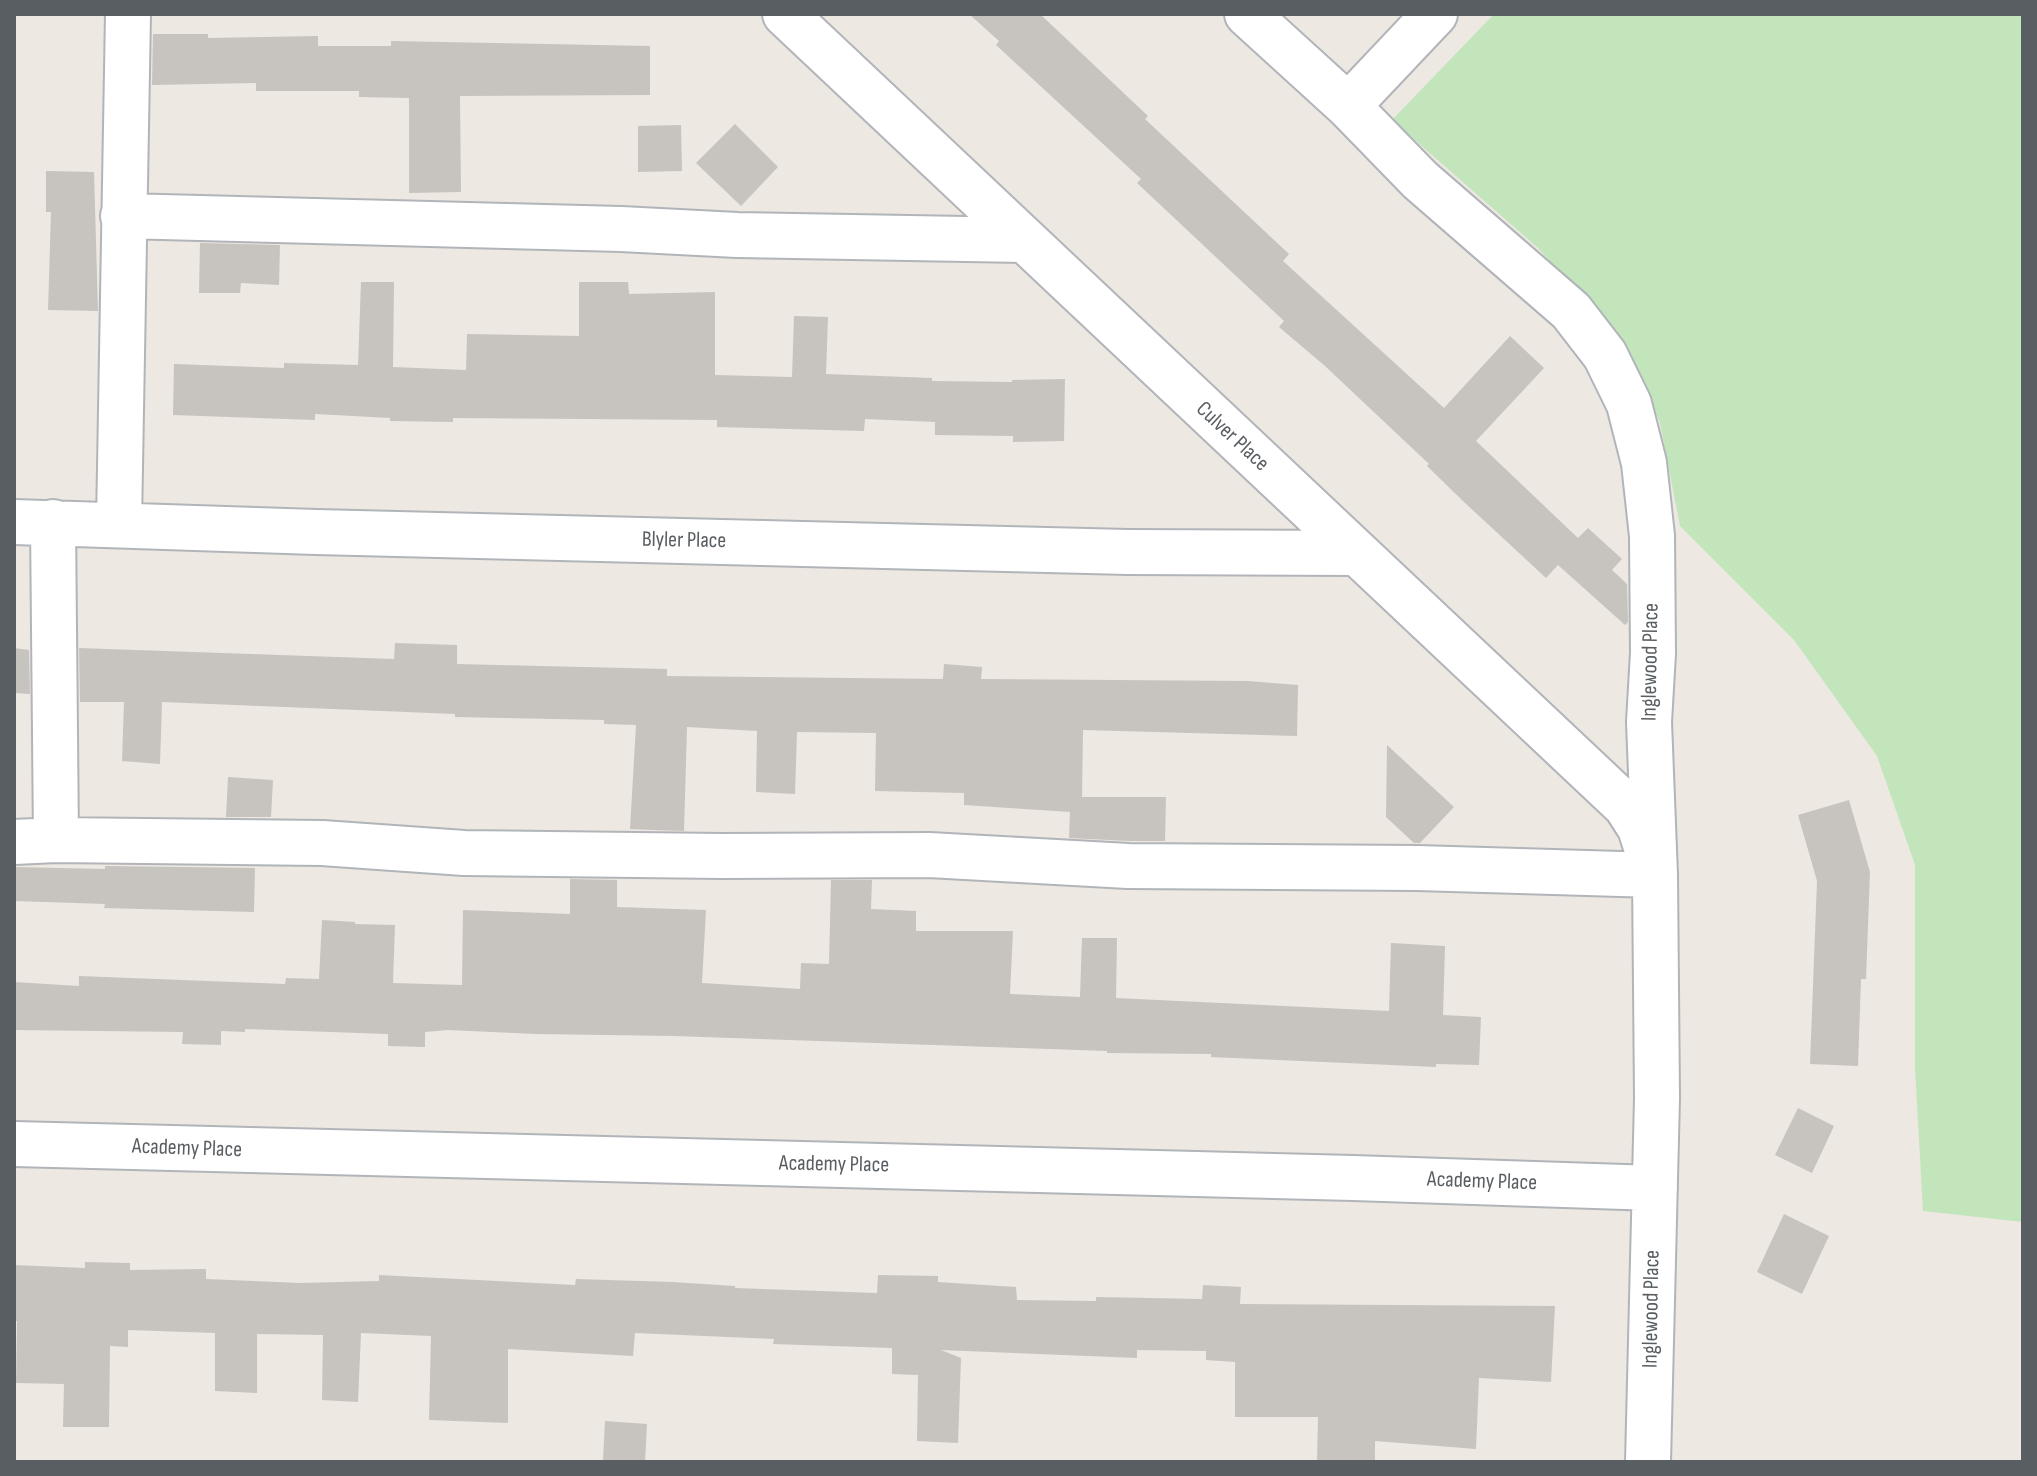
<!DOCTYPE html>
<html>
<head>
<meta charset="utf-8">
<style>
  body { margin:0 }
  #map { position:relative; width:2037px; height:1476px; overflow:hidden; background:#ede8e1; font-family:"Sofia Sans Condensed",sans-serif }
  canvas { display:block }
  .frame { position:absolute; inset:0; border:16px solid #595e62; pointer-events:none }
</style>
</head>
<body>
<div id="map">
<canvas width="2037" height="1476"></canvas>
<div class="frame"></div>
</div>
<script>
const ctx = document.querySelector('canvas').getContext('2d');
ctx.lineJoin = 'round';
function fillPath(path, color) { ctx.fillStyle = color; ctx.fill(path, 'evenodd'); }
const shape = rows => new Path2D(rows.map(r => 'M' + r).join(''));
function strokePath(path, color, width, dash) { ctx.strokeStyle = color; ctx.lineWidth = width; ctx.lineCap = dash ? 'butt' : 'round'; ctx.setLineDash(dash || []); ctx.stroke(path); }
function label(font, color, halo, rows, align = 'center') {
  ctx.font = font + ' "Sofia Sans Condensed",sans-serif'; ctx.lineWidth = 6; ctx.setLineDash([]); ctx.textBaseline = 'middle'; ctx.strokeStyle = halo; ctx.fillStyle = color; for (const [text, x, y, turn = 0] of rows) {
    ctx.save(); ctx.translate(x, y); ctx.rotate((+turn || 0) * Math.PI / 180); ctx.textAlign = isNaN(turn) ? turn : align; if (halo) ctx.strokeText(text, 0, 0); ctx.fillText(text, 0, 0); ctx.restore();
  }
}
fillPath(shape([
  [1494,14,2023,14,2023,1222,1923,1211,1915,1068,1915,865,1877,756,1794,640,1680,526,1660,423,1626,344,1538,248,1392,120]
]), '#c2e5bc');
fillPath(shape([
  [969,14,1040,14,1148,116,1145,119,1289,254,1283,261,1444,408,1510,336,1544,368,1476,441,1578,538,1588,528,1622,559,1612,570,1627,584,1628,622,1625,625,1558,565,1546,578,1464,502,1427,466,1429,464,1325,366,1279,327,1284,321,1137,183,1141,179,996,45,999,41],
  [153,34,208,34,208,38,318,36,318,46,391,46,391,41,650,46,650,95,460,96,461,192,409,193,409,98,359,97,359,91,256,91,256,83,152,85],
  [735,124,778,167,741,206,696,163],
  [681,125,682,171,638,172,638,126],
  [46,171,94,172,98,311,48,310,51,212,46,212],
  [200,243,280,245,279,285,241,283,240,293,199,293],
  [361,282,394,282,393,367,466,370,467,334,579,336,579,282,628,282,629,294,715,292,715,375,792,377,794,316,828,317,826,374,932,378,932,381,1012,382,1012,380,1065,379,1064,441,1013,442,1013,436,935,435,935,422,865,419,864,431,717,427,717,420,453,418,453,422,390,421,390,418,315,414,315,420,173,415,174,364,284,368,284,363,358,365],
  [395,643,457,645,457,664,667,669,667,676,943,679,944,664,982,667,981,679,1248,681,1298,685,1297,736,1083,730,1082,797,1166,797,1165,841,1129,841,1069,838,1070,812,964,805,964,793,875,791,876,733,797,732,795,794,756,792,757,731,687,727,684,831,653,830,630,829,636,725,604,724,604,720,455,717,455,714,162,702,160,764,122,761,124,702,80,702,79,648,394,659],
  [14,648,29,650,30,694,14,693],
  [1387,745,1454,807,1420,843,1414,843,1386,817],
  [228,777,273,780,271,817,226,817],
  [1849,800,1870,872,1866,979,1861,979,1858,1066,1810,1064,1817,881,1798,815],
  [105,866,255,868,254,912,104,908,105,904,14,901,14,867,105,869],
  [570,879,617,880,617,907,706,910,702,983,800,989,801,963,829,964,831,880,872,880,871,909,916,911,916,931,1013,931,1010,994,1080,997,1082,938,1117,938,1116,998,1389,1011,1391,943,1445,946,1443,1015,1481,1017,1479,1065,1436,1064,1436,1067,1211,1057,1211,1054,1107,1053,1107,1051,674,1036,536,1034,448,1030,425,1032,425,1047,388,1046,388,1034,245,1029,245,1032,221,1031,221,1045,182,1044,183,1032,14,1030,14,982,79,986,79,976,285,984,286,978,319,979,322,920,355,922,355,924,395,925,393,983,462,985,463,910,570,914],
  [1798,1108,1834,1126,1812,1173,1775,1155],
  [1784,1214,1829,1236,1802,1294,1757,1272],
  [85,1262,130,1263,130,1270,206,1269,206,1279,300,1283,379,1281,379,1275,575,1285,576,1279,672,1282,735,1286,735,1288,877,1293,878,1275,938,1276,938,1282,1016,1287,1017,1300,1096,1301,1096,1297,1202,1299,1203,1285,1241,1287,1240,1304,1555,1306,1551,1382,1479,1378,1476,1449,1375,1441,1375,1462,1317,1462,1318,1417,1235,1417,1235,1362,1206,1360,1206,1351,1137,1350,1137,1358,941,1350,961,1358,958,1443,917,1441,918,1375,892,1374,892,1348,773,1344,774,1339,635,1333,633,1356,508,1349,508,1423,429,1420,431,1336,361,1333,358,1402,322,1400,323,1335,257,1334,257,1393,215,1391,215,1333,128,1330,128,1347,110,1346,109,1427,63,1427,64,1384,16,1383,17,1321,14,1321,14,1265,85,1268],
  [605,1421,647,1424,645,1462,603,1460]
]), '#c7c3be');
const minor = shape([
  [1247,14,1348,106,1420,180,1571,311,1605,355,1629,404,1644,463,1652,536,1653,653,1649,722,1655,875,1657,1098,1648,1462],
  [1348,106,1435,14],
  [123,216,621,229,737,235,1023,240],
  [14,522,316,532,1128,552,1355,553],
  [53,522,56,840],
  [119,523,128,14],
  [14,842,56,840,322,843,464,853,722,856,929,855,1128,866,1417,868,1655,875,1640,828,1626,806,785,14],
  [14,1144,1353,1178,1655,1188]
]);
strokePath(minor, '#b1b5b9', 48);
strokePath(minor, '#fff', 44);
label('22px', '#595e62', '#fff', [
  ["Culver Place",1232,437,43],
  ["Blyler Place",684,541,1],
  ["Inglewood Place",1651,662,-89],
  ["Academy Place",187,1149,2],
  ["Academy Place",834,1165,1],
  ["Academy Place",1482,1182,2],
  ["Inglewood Place",1652,1309,-89]
]);
</script>
</body>
</html>
